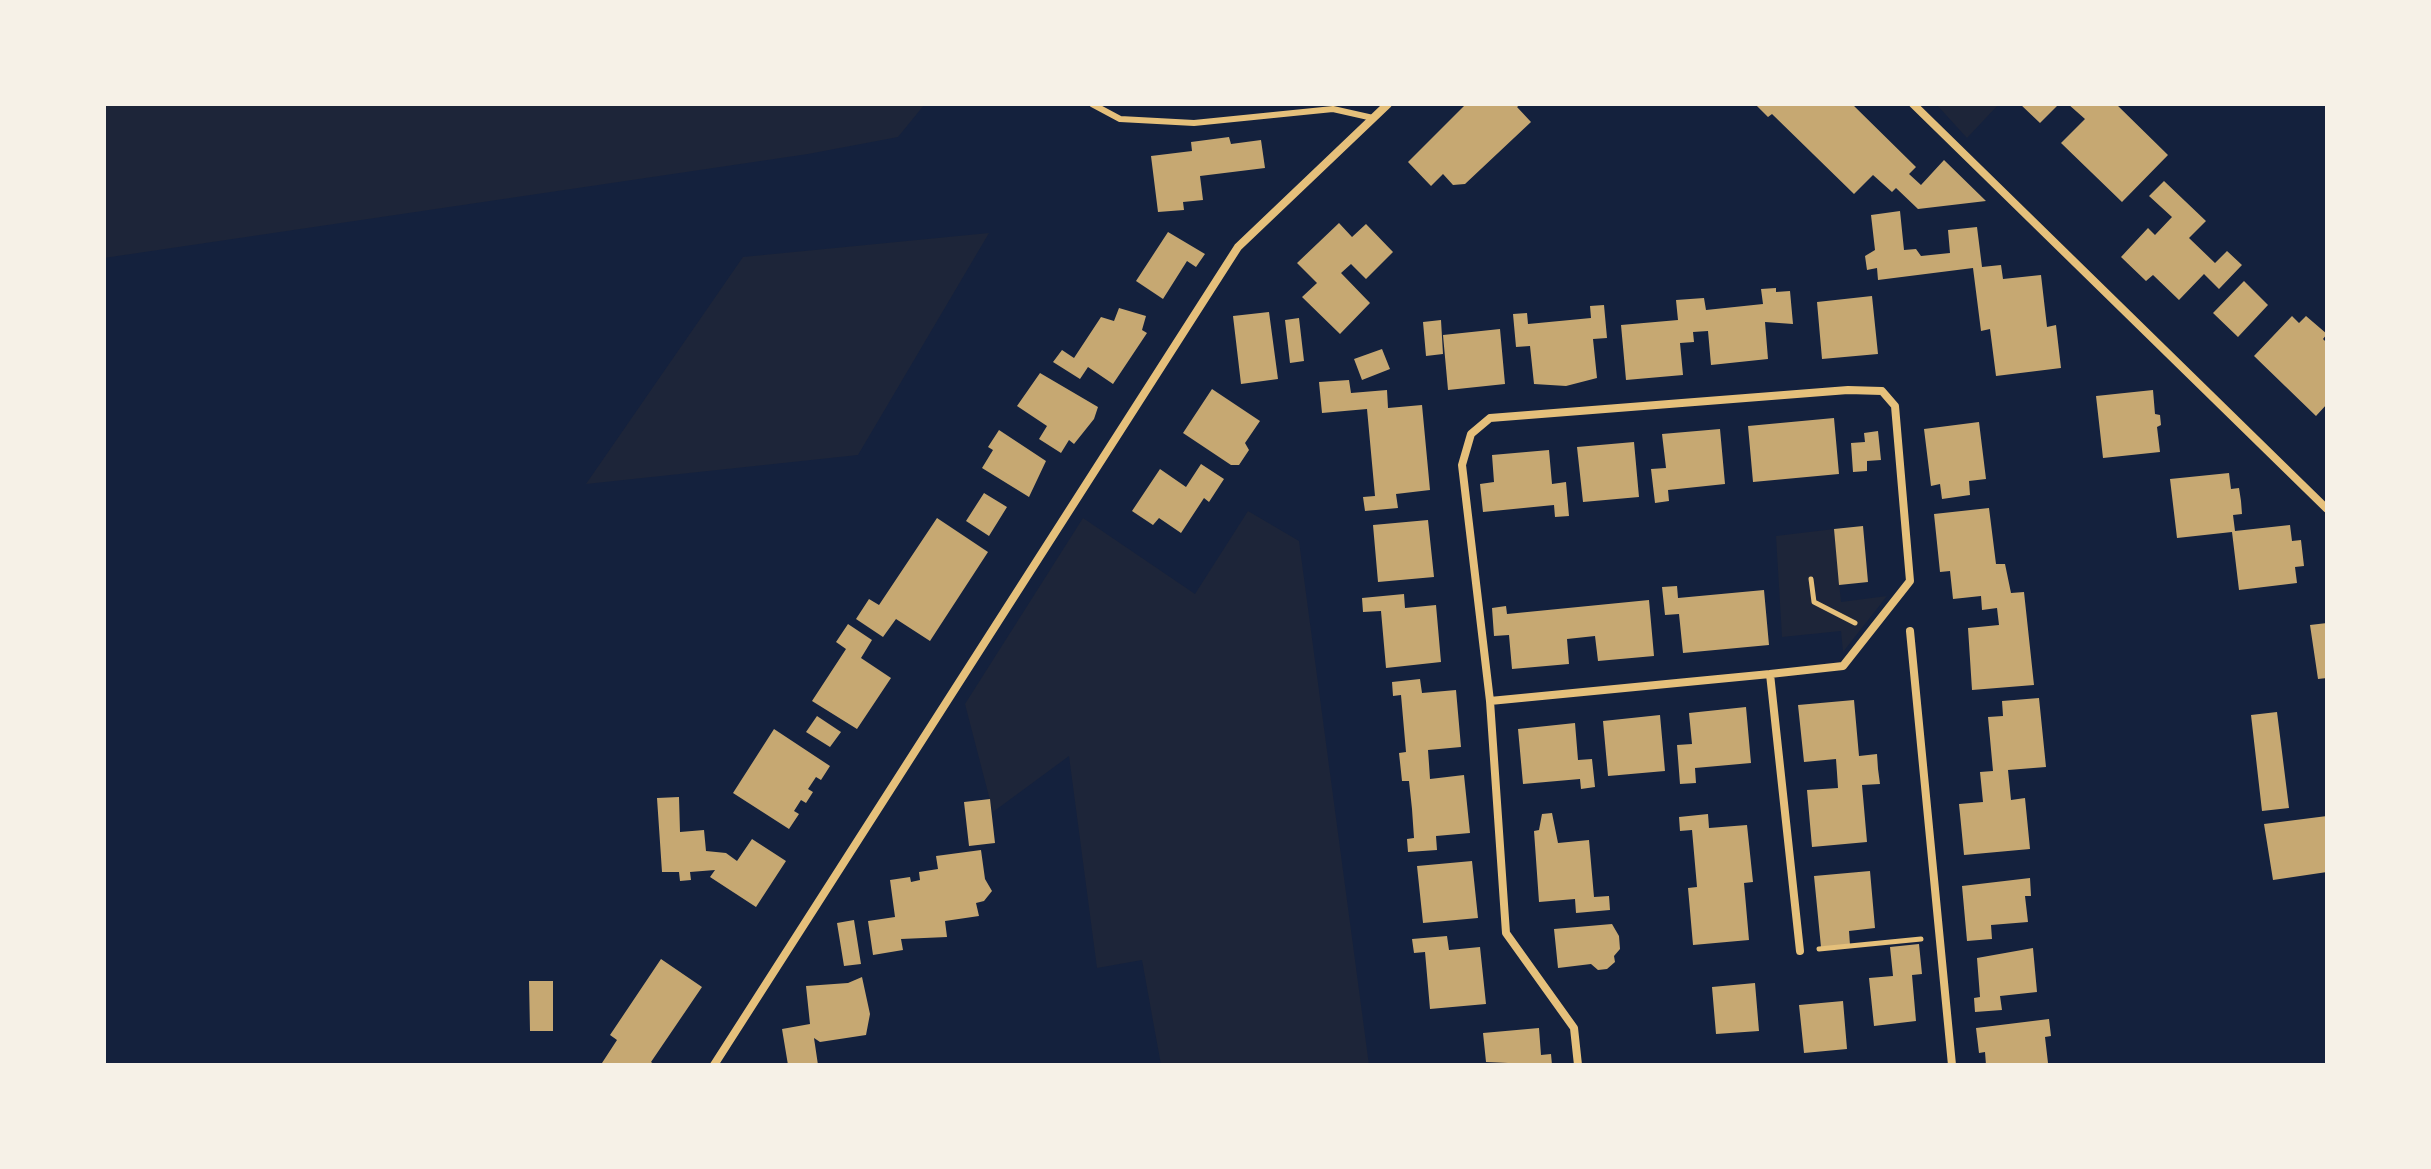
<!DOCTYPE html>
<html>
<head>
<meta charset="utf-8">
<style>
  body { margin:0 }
  #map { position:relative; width:2431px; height:1169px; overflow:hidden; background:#14213d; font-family:"DejaVu Sans",sans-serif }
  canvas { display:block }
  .frame { position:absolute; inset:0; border:106px solid #f6f1e7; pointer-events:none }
</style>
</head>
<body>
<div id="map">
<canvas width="2431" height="1169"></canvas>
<div class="frame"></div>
</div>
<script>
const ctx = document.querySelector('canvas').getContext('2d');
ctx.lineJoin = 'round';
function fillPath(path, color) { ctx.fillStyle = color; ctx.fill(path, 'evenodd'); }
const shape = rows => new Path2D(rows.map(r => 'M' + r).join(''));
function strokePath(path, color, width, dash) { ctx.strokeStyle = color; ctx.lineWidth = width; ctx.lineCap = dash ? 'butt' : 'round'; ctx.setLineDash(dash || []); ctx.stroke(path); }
fillPath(shape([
  [104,104,925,104,898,137,808,154,104,258],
  [1936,104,1999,104,1967,138],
  [989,233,858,455,586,484,743,257],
  [1248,511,1299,541,1369,1065,1161,1065,1142,960,1097,968,1069,756,993,812,965,704,1083,518,1195,594],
  [1834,529,1841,602,1887,596,1843,652,1841,631,1782,637,1776,536]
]), '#1d2539');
fillPath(shape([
  [1466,104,1521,104,1517,107,1531,122,1465,184,1453,185,1443,174,1431,186,1408,162],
  [1755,104,1852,104,1916,167,1909,174,1921,185,1944,160,1986,201,1918,209,1896,188,1892,192,1873,175,1854,194,1772,114,1768,117],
  [2020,104,2059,104,2040,123],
  [2068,104,2116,104,2168,155,2122,202,2061,143,2085,119],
  [1229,137,1231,144,1261,140,1265,168,1200,176,1203,200,1183,202,1184,210,1158,212,1151,156,1192,151,1191,142],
  [2164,181,2206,221,2189,238,2215,263,2227,251,2242,265,2219,289,2204,274,2179,300,2153,275,2146,281,2121,257,2148,228,2155,235,2172,217,2149,196],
  [1900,211,1904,250,1916,249,1921,256,1950,253,1948,230,1977,227,1982,267,2001,265,2003,279,2041,275,2047,327,2056,325,2061,368,1996,376,1990,329,1981,331,1973,268,1878,280,1877,268,1867,270,1865,256,1875,250,1871,215],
  [1339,223,1352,237,1366,224,1393,252,1366,279,1351,264,1341,273,1370,303,1340,334,1302,297,1317,283,1297,263],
  [1168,232,1205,254,1196,267,1187,261,1163,299,1136,281],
  [2244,281,2268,305,2238,337,2213,313],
  [1776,288,1776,292,1790,291,1793,324,1765,322,1768,359,1711,365,1708,331,1693,332,1694,342,1680,343,1683,375,1626,380,1621,325,1678,320,1676,300,1704,298,1706,310,1763,304,1761,289],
  [1872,296,1878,354,1822,359,1817,302],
  [1604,305,1607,338,1593,339,1597,378,1566,386,1534,384,1530,346,1516,347,1513,314,1527,313,1528,324,1591,318,1590,306],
  [1119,308,1146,316,1142,330,1147,333,1113,384,1088,367,1080,379,1053,362,1062,350,1074,358,1101,317,1114,321],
  [1269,312,1278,379,1241,384,1233,316],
  [2292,316,2299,323,2306,316,2327,334,2323,339,2327,343,2327,404,2316,416,2254,356],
  [1299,318,1304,361,1290,363,1285,320],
  [1441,320,1443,354,1426,356,1423,322],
  [1500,329,1505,384,1448,390,1443,335],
  [1382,349,1390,369,1362,380,1354,359],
  [1040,373,1098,407,1094,419,1074,444,1069,440,1061,453,1039,439,1047,426,1017,406],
  [1349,380,1351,393,1387,390,1388,408,1422,405,1430,490,1396,494,1398,508,1365,511,1363,497,1375,496,1367,409,1322,413,1319,382],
  [1212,389,1260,421,1245,443,1249,450,1239,465,1231,465,1183,433],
  [2153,390,2155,414,2160,415,2161,425,2157,427,2160,452,2103,458,2096,396],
  [1834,418,1839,474,1753,482,1748,426],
  [1979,422,1986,479,1969,481,1970,495,1942,499,1940,484,1931,486,1924,429],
  [1720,429,1725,484,1668,490,1669,501,1655,503,1651,469,1666,468,1662,434],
  [999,430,1046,461,1029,497,982,468,993,450,988,447],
  [1878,431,1881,460,1867,461,1867,471,1853,472,1851,443,1865,442,1864,433],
  [1634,442,1639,497,1583,502,1577,447],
  [1549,450,1552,484,1566,482,1569,516,1555,517,1554,505,1483,512,1480,484,1494,482,1492,455],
  [1201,464,1224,479,1209,502,1204,498,1181,533,1159,518,1153,525,1132,511,1160,469,1186,487],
  [2229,473,2231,489,2239,488,2241,501,2242,514,2233,515,2235,531,2290,525,2292,541,2301,540,2304,566,2295,567,2297,583,2239,590,2232,532,2177,538,2170,479],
  [984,493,1007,507,989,536,966,521],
  [1989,508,1996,564,2005,564,2011,593,2024,592,2034,685,1972,690,1968,628,1999,625,1997,608,1982,610,1981,596,1953,599,1950,571,1940,572,1934,514],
  [937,518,988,552,930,641,896,619,883,637,856,619,869,599,879,605],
  [1428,520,1434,577,1378,582,1373,525],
  [1863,526,1868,582,1839,585,1834,529],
  [1677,586,1678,598,1764,590,1769,645,1683,653,1679,614,1665,615,1662,587],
  [1404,594,1405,608,1436,605,1441,662,1386,668,1381,611,1363,612,1362,598],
  [1649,600,1654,656,1598,661,1595,636,1567,639,1569,664,1512,669,1509,635,1494,636,1492,608,1506,606,1507,614],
  [2327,623,2327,678,2318,679,2310,625],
  [848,624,872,640,861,658,891,678,857,729,812,701,846,649,836,642],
  [1420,679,1422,693,1456,690,1461,747,1428,750,1429,764,1430,779,1464,775,1470,833,1436,836,1437,850,1408,852,1407,839,1414,838,1412,809,1409,781,1402,781,1399,753,1406,752,1401,695,1393,696,1392,682],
  [2039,698,2046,767,2008,770,2011,800,2025,798,2030,849,1964,855,1959,804,1983,802,1980,772,1993,771,1988,717,2003,716,2002,701],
  [1854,700,1859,756,1877,754,1878,769,1880,784,1862,785,1867,842,1812,847,1807,790,1838,788,1837,773,1836,759,1804,762,1798,705],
  [1746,707,1751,763,1695,768,1696,783,1680,784,1677,745,1692,744,1689,713],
  [2277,712,2289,808,2262,811,2251,715],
  [1660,715,1665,771,1608,776,1603,721],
  [817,716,841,732,830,747,806,732],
  [1575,723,1578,760,1592,759,1595,787,1581,789,1580,779,1523,784,1518,729],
  [774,729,830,766,821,780,816,777,808,789,813,792,806,803,801,800,794,811,799,814,789,829,733,793],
  [679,797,680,832,704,830,706,851,726,853,737,861,752,839,786,861,756,907,710,877,715,870,690,872,691,880,680,881,679,872,662,872,657,798],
  [990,799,995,843,969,846,964,802],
  [1552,813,1558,843,1589,840,1594,897,1609,896,1610,910,1576,913,1575,899,1539,902,1534,831,1539,830,1542,814],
  [1708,814,1709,828,1747,825,1753,882,1744,883,1749,940,1693,945,1688,888,1697,887,1692,830,1680,831,1679,817],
  [2327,816,2327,872,2273,880,2264,824],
  [981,850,985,879,992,891,984,901,976,903,979,916,945,921,947,937,901,939,903,950,873,955,868,921,895,917,890,880,910,877,911,882,920,880,919,872,938,869,936,856],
  [1472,861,1478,918,1423,923,1417,866],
  [1870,871,1875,928,1849,931,1850,945,1821,947,1814,876],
  [2030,878,2031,896,2025,896,2028,922,1991,925,1992,939,1967,941,1962,886],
  [854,920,861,964,844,966,837,923],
  [1612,924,1619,936,1620,949,1614,956,1615,962,1607,969,1598,970,1591,964,1558,968,1554,929],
  [1447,936,1449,950,1480,947,1486,1004,1430,1009,1425,952,1414,953,1412,939],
  [1919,944,1922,974,1912,975,1916,1021,1874,1026,1869,978,1893,976,1890,947],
  [2033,948,2037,992,2000,996,2002,1010,1975,1012,1974,998,1980,997,1977,958],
  [661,959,702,987,651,1062,655,1065,605,1065,602,1063,617,1040,610,1035],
  [862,977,870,1014,866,1035,820,1042,814,1038,818,1065,788,1065,782,1029,810,1024,806,986,848,983],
  [529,981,553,981,553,1031,530,1031],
  [1755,983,1759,1031,1716,1034,1712,987],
  [1843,1001,1847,1049,1804,1053,1799,1005],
  [2049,1019,2051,1036,2045,1037,2048,1063,1986,1065,1985,1052,1979,1053,1976,1028],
  [1539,1028,1541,1055,1551,1054,1552,1065,1486,1062,1483,1033]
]), '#c6a872');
strokePath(shape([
  [1811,579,1814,602,1855,623],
  [1819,949,1921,939]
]), '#e5c07b', 5);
strokePath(shape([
  [1092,104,1120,119,1194,123,1333,109,1373,118]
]), '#e5c07b', 6);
strokePath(shape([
  [1913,104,2327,509],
  [1910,631,1952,1065],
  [1490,701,1770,674],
  [714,1065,1238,247,1388,104],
  [1578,1065,1574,1028,1506,933,1490,701,1462,465,1471,434,1490,418,1848,390,1882,391,1895,406,1910,581,1843,666,1770,674,1800,951]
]), '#e5c07b', 8);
</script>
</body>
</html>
